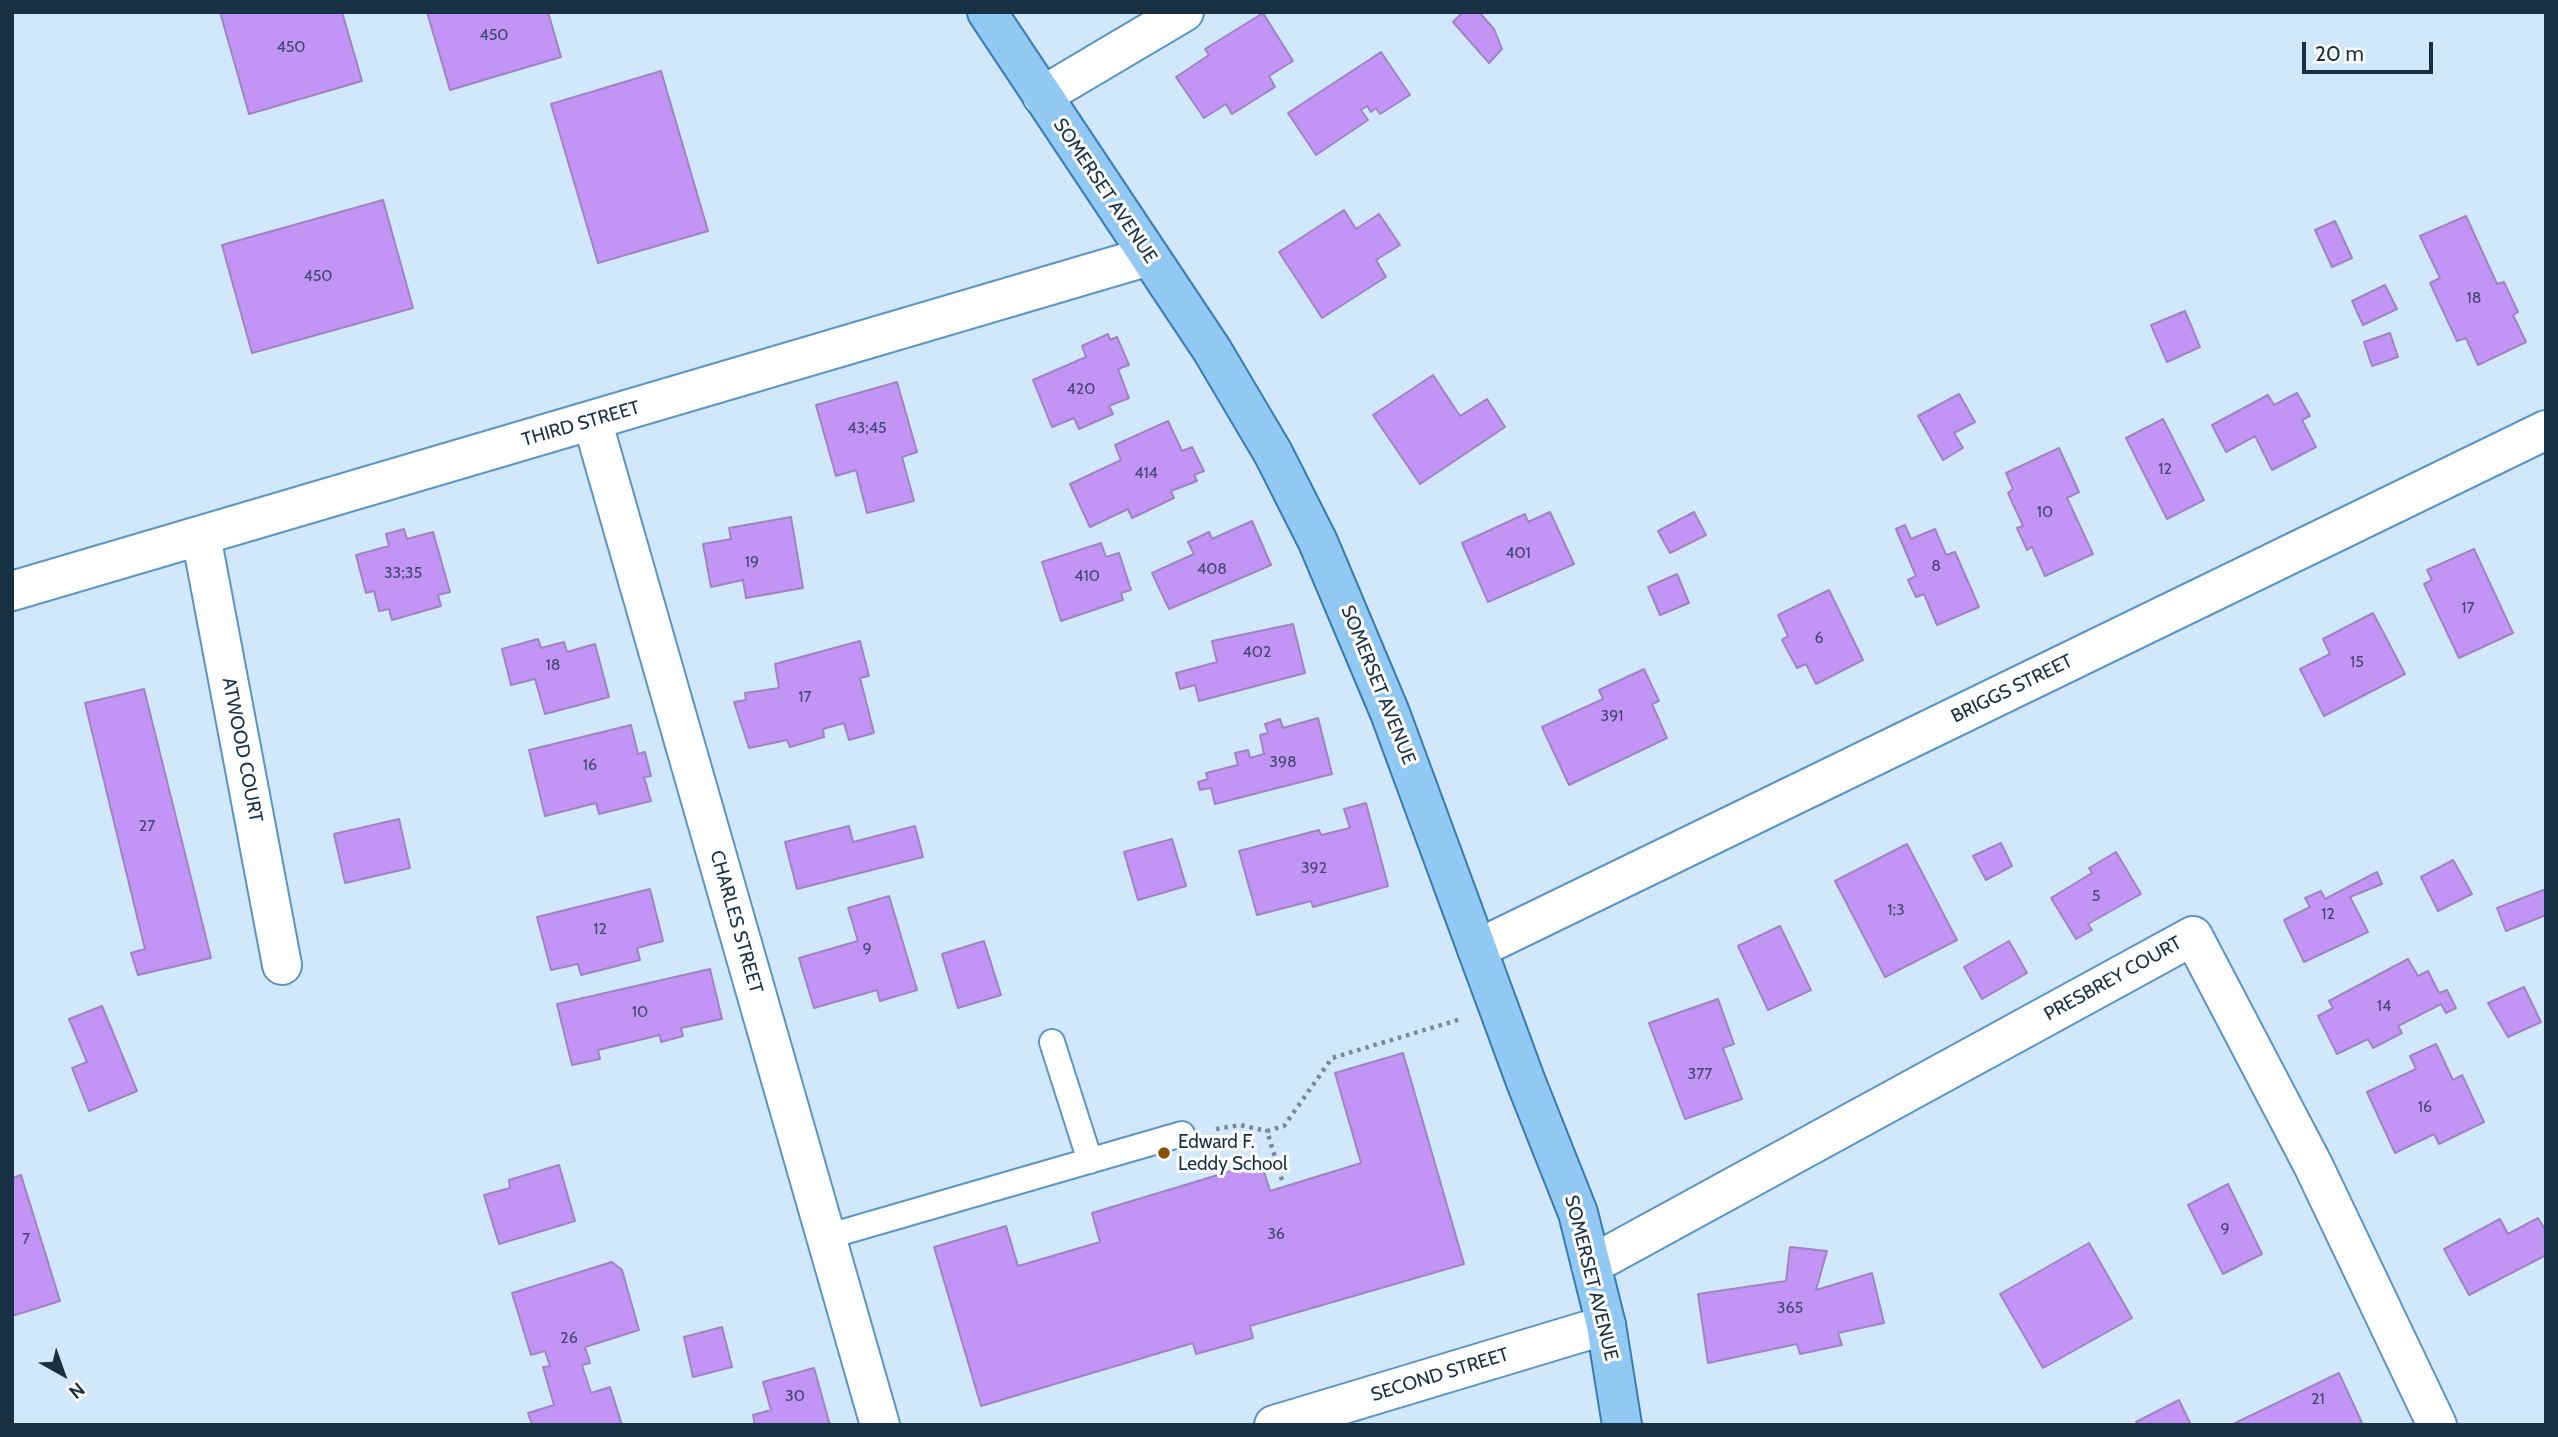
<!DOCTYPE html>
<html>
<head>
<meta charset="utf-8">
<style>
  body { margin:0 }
  #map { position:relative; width:2558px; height:1437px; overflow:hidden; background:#d0e7fc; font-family:Cabin,sans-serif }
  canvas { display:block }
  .frame { position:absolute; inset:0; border:14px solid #183044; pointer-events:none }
  .north { position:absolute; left:28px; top:1339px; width:70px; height:70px; -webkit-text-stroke:5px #fff; paint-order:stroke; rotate:140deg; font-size:19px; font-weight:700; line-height:28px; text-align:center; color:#183044 }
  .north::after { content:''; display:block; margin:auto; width:24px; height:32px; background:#183044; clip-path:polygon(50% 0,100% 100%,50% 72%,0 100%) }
  .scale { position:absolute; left:2302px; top:42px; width:131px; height:32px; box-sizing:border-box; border:4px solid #183044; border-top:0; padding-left:9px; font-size:21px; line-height:24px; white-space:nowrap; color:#183044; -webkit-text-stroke:5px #fff; paint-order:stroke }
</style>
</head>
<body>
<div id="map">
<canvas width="2558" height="1437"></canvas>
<div class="frame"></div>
<div class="north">N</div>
<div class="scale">20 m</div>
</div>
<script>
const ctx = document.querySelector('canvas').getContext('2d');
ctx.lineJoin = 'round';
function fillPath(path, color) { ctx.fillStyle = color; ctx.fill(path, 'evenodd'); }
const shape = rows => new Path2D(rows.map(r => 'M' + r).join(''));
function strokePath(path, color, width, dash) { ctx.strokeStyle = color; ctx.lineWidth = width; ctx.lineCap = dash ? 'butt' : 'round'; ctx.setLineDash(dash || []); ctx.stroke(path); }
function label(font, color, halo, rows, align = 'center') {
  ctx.font = font + ' Cabin,sans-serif'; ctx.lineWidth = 6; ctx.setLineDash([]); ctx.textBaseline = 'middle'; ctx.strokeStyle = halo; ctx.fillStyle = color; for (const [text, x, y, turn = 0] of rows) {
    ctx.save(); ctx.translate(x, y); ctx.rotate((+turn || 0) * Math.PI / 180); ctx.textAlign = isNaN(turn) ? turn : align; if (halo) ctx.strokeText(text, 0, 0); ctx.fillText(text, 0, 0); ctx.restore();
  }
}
const building = shape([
  [220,12,342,12,362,81,249,114,220,12],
  [427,12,548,12,561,57,450,90,427,12],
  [1463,12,1479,12,1494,29,1502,49,1489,63,1453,22,1463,12],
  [1263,13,1293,61,1269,76,1275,87,1232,114,1226,104,1204,118,1176,77,1209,55,1205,49,1263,13],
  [1381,52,1410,95,1380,114,1376,108,1371,112,1367,106,1361,110,1368,120,1316,155,1288,113,1381,52],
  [661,71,708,231,598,263,551,104,661,71],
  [383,200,413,308,252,353,222,245,383,200],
  [1344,210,1356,229,1379,214,1400,245,1376,260,1386,277,1322,318,1279,252,1344,210],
  [2466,216,2497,284,2504,282,2518,312,2513,315,2526,342,2478,365,2466,338,2457,341,2430,283,2440,278,2420,236,2466,216],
  [2335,221,2352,258,2332,267,2315,230,2335,221],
  [2385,285,2397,309,2363,325,2352,301,2385,285],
  [2185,311,2200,347,2167,362,2151,325,2185,311],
  [2390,333,2398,357,2372,366,2364,342,2390,333],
  [1108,334,1110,340,1117,337,1129,365,1118,369,1129,398,1109,406,1113,414,1079,429,1074,418,1052,427,1033,380,1086,357,1082,346,1108,334],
  [1433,375,1460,416,1487,399,1505,427,1420,484,1373,415,1433,375],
  [897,382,917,452,902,457,914,501,867,513,856,470,836,476,816,405,897,382],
  [2297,393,2310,416,2302,420,2316,447,2272,470,2255,436,2226,452,2212,425,2268,395,2274,405,2297,393],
  [1959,394,1975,422,1954,433,1963,448,1943,460,1918,416,1959,394],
  [2163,419,2204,500,2167,519,2126,438,2163,419],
  [1168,421,1182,451,1192,447,1204,471,1194,475,1197,481,1171,491,1174,498,1132,518,1128,509,1090,527,1070,484,1121,460,1115,445,1168,421],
  [2059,448,2079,492,2067,498,2093,554,2045,576,2032,547,2027,550,2017,528,2023,526,2008,493,2013,489,2006,473,2059,448],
  [1550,512,1574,564,1488,602,1462,543,1525,514,1528,522,1550,512],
  [1694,512,1706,535,1670,553,1658,531,1694,512],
  [791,517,803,588,746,598,743,580,711,587,703,544,731,539,729,528,791,517],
  [1252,521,1271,565,1169,609,1152,573,1194,554,1188,542,1209,532,1212,539,1252,521],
  [1905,525,1911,539,1935,529,1946,555,1955,552,1979,607,1937,625,1924,594,1916,597,1908,580,1916,576,1896,529,1905,525],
  [404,529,407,539,433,532,450,592,438,595,441,606,392,620,389,609,379,611,374,591,366,593,356,555,389,546,386,534,404,529],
  [1101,543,1106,557,1119,553,1131,590,1121,593,1123,600,1061,621,1042,562,1101,543],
  [2474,549,2513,633,2459,658,2424,584,2432,580,2427,570,2474,549],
  [1677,574,1689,603,1660,615,1648,587,1677,574],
  [1829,590,1863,660,1816,684,1806,664,1797,668,1782,640,1788,636,1778,615,1829,590],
  [2373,613,2405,674,2324,716,2300,669,2330,654,2323,639,2373,613],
  [1293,624,1305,673,1199,701,1195,685,1180,689,1176,673,1217,662,1212,641,1293,624],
  [538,639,541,648,564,642,567,652,595,644,609,697,545,714,535,679,511,685,502,649,538,639],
  [860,641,869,676,860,678,874,733,849,740,844,723,823,729,824,737,790,747,787,740,749,748,734,702,746,700,745,693,779,688,775,664,860,641],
  [1644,669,1659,701,1652,704,1667,738,1569,785,1542,727,1603,699,1599,690,1644,669],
  [144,689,211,958,138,975,131,953,145,949,85,703,144,689],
  [1318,718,1332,774,1215,804,1211,788,1200,790,1198,782,1208,779,1206,773,1238,765,1235,753,1248,750,1250,758,1264,754,1260,735,1268,733,1265,724,1280,719,1283,728,1318,718],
  [631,725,638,754,645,752,651,776,644,777,651,801,599,814,596,803,545,816,529,750,631,725],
  [1366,803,1388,886,1313,907,1311,901,1257,915,1239,851,1319,830,1321,835,1350,828,1344,809,1366,803],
  [399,819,410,868,345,883,334,834,399,819],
  [849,826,853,842,915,826,923,857,797,889,785,842,849,826],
  [1172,839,1186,886,1138,900,1124,852,1172,839],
  [2001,843,2012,866,1986,880,1973,856,2001,843],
  [1907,844,1957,940,1885,977,1835,881,1907,844],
  [2116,852,2141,894,2088,924,2092,930,2076,939,2051,898,2092,873,2089,868,2116,852],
  [2453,860,2472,894,2438,911,2421,877,2453,860],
  [2377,872,2382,884,2350,897,2368,932,2304,962,2284,920,2310,907,2305,898,2321,891,2325,899,2377,872],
  [650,889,663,941,637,948,640,960,581,975,578,964,551,970,537,917,650,889],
  [2546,889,2546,915,2506,931,2497,908,2546,889],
  [889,896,917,990,880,1001,877,990,814,1008,799,958,858,941,848,908,889,896],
  [1780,926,1811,990,1768,1010,1738,946,1780,926],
  [984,941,1001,995,958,1008,942,954,984,941],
  [2009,941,2027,973,1982,999,1964,967,2009,941],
  [2408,959,2418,976,2428,971,2439,993,2447,990,2456,1008,2446,1013,2441,1004,2398,1026,2402,1033,2373,1048,2368,1039,2337,1054,2318,1016,2333,1008,2329,1001,2408,959],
  [710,969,722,1019,681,1028,683,1036,661,1042,660,1035,598,1050,600,1059,572,1065,557,1004,710,969],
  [2524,987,2541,1022,2508,1037,2488,1003,2524,987],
  [1718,999,1734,1044,1723,1048,1742,1099,1685,1119,1649,1023,1718,999],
  [102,1006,137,1091,89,1111,72,1068,87,1062,69,1019,102,1006],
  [2436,1044,2453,1080,2462,1075,2484,1122,2439,1144,2434,1134,2395,1153,2367,1092,2416,1069,2410,1056,2436,1044],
  [1403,1053,1464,1264,1250,1326,1253,1338,1196,1354,1193,1343,981,1406,934,1247,1006,1226,1018,1266,1100,1242,1092,1213,1261,1162,1270,1191,1361,1163,1335,1073,1403,1053],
  [559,1165,575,1221,499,1244,484,1195,510,1188,509,1180,559,1165],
  [21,1175,60,1301,12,1316,12,1178,21,1175],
  [2228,1184,2262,1254,2223,1274,2188,1205,2228,1184],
  [2538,1218,2546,1231,2546,1255,2469,1295,2444,1249,2500,1219,2508,1234,2538,1218],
  [2089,1243,2132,1318,2043,1368,2000,1294,2089,1243],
  [1790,1247,1827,1251,1816,1290,1872,1273,1884,1323,1838,1333,1842,1345,1800,1354,1797,1344,1708,1363,1698,1294,1786,1281,1790,1247],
  [612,1262,622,1270,639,1330,585,1347,590,1363,582,1365,591,1393,610,1387,622,1425,532,1425,528,1413,554,1405,543,1367,550,1366,545,1351,531,1355,512,1293,612,1262],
  [722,1327,732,1367,693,1377,684,1337,722,1327],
  [814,1368,830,1425,755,1425,753,1415,771,1410,763,1382,814,1368],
  [2339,1373,2363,1425,2231,1425,2339,1373],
  [2179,1400,2191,1425,2138,1425,2136,1422,2179,1400]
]);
fillPath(building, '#c294f6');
strokePath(building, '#a084c2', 2);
const lane = shape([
  [1052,1042,1090,1161],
  [826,1237,1182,1134]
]);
const street = shape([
  [1042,96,1184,12],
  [592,420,880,1425],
  [201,536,282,965],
  [12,591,1149,256],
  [1477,949,2546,430],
  [1591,1265,2193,936,2313,1165,2437,1425],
  [1274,1425,1606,1325]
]);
const primary = shape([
  [987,12,1212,350,1273,453,1318,542,1390,713,1526,1082,1578,1213,1606,1325,1622,1425]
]);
strokePath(lane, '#5b95c5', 28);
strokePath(street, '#5b95c5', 42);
strokePath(primary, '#387cb1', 42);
strokePath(shape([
  [1216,1129,1240,1125,1267,1131],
  [1282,1180,1267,1131,1284,1126,1332,1058,1461,1019]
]), '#72899e', 4.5, [3.5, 5]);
strokePath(lane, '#fff', 24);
strokePath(street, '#fff', 38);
strokePath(primary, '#92c9f3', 38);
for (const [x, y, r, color] of [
  [1164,1153,7,"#895104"]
]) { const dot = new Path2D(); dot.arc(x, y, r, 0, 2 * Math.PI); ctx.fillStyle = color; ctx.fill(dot); strokePath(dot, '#fff', 2.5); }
label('16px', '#424970', null, [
  ["450",494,35],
  ["450",291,47],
  ["450",318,276],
  ["18",2474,298],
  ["420",1081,389],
  ["43;45",867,428],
  ["12",2165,469],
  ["414",1146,473],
  ["10",2045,512],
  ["401",1518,553],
  ["19",752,562],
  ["8",1936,566],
  ["408",1212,569],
  ["33;35",403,573],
  ["410",1087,576],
  ["17",2468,608],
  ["6",1819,638],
  ["402",1257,652],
  ["15",2357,662],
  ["18",553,665],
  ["17",805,697],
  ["391",1612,716],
  ["398",1283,762],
  ["16",590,765],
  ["27",147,826],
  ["392",1314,868],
  ["5",2096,896],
  ["1;3",1896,910],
  ["12",2328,914],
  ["12",600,929],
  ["9",867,949],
  ["14",2384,1006],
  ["10",640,1012],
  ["377",1700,1074],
  ["16",2425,1107],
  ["9",2225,1229],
  ["36",1276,1234],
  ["7",26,1239],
  ["365",1790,1308],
  ["26",569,1338],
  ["30",795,1396],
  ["21",2318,1399]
]);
label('19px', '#183044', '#fff', [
  ["SOMERSET AVENUE",1105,191,56],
  ["THIRD STREET",581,424,-16],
  ["SOMERSET AVENUE",1378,685,68],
  ["BRIGGS STREET",2012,689,-26],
  ["ATWOOD COURT",242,750,79],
  ["CHARLES STREET",736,922,74],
  ["PRESBREY COURT",2113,979,-29],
  ["SOMERSET AVENUE",1591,1278,76],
  ["SECOND STREET",1440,1375,-17]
]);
label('19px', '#183044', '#fff', [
  ["Edward F.",1178,1142],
  ["Leddy School",1178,1164]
], 'left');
</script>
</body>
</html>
